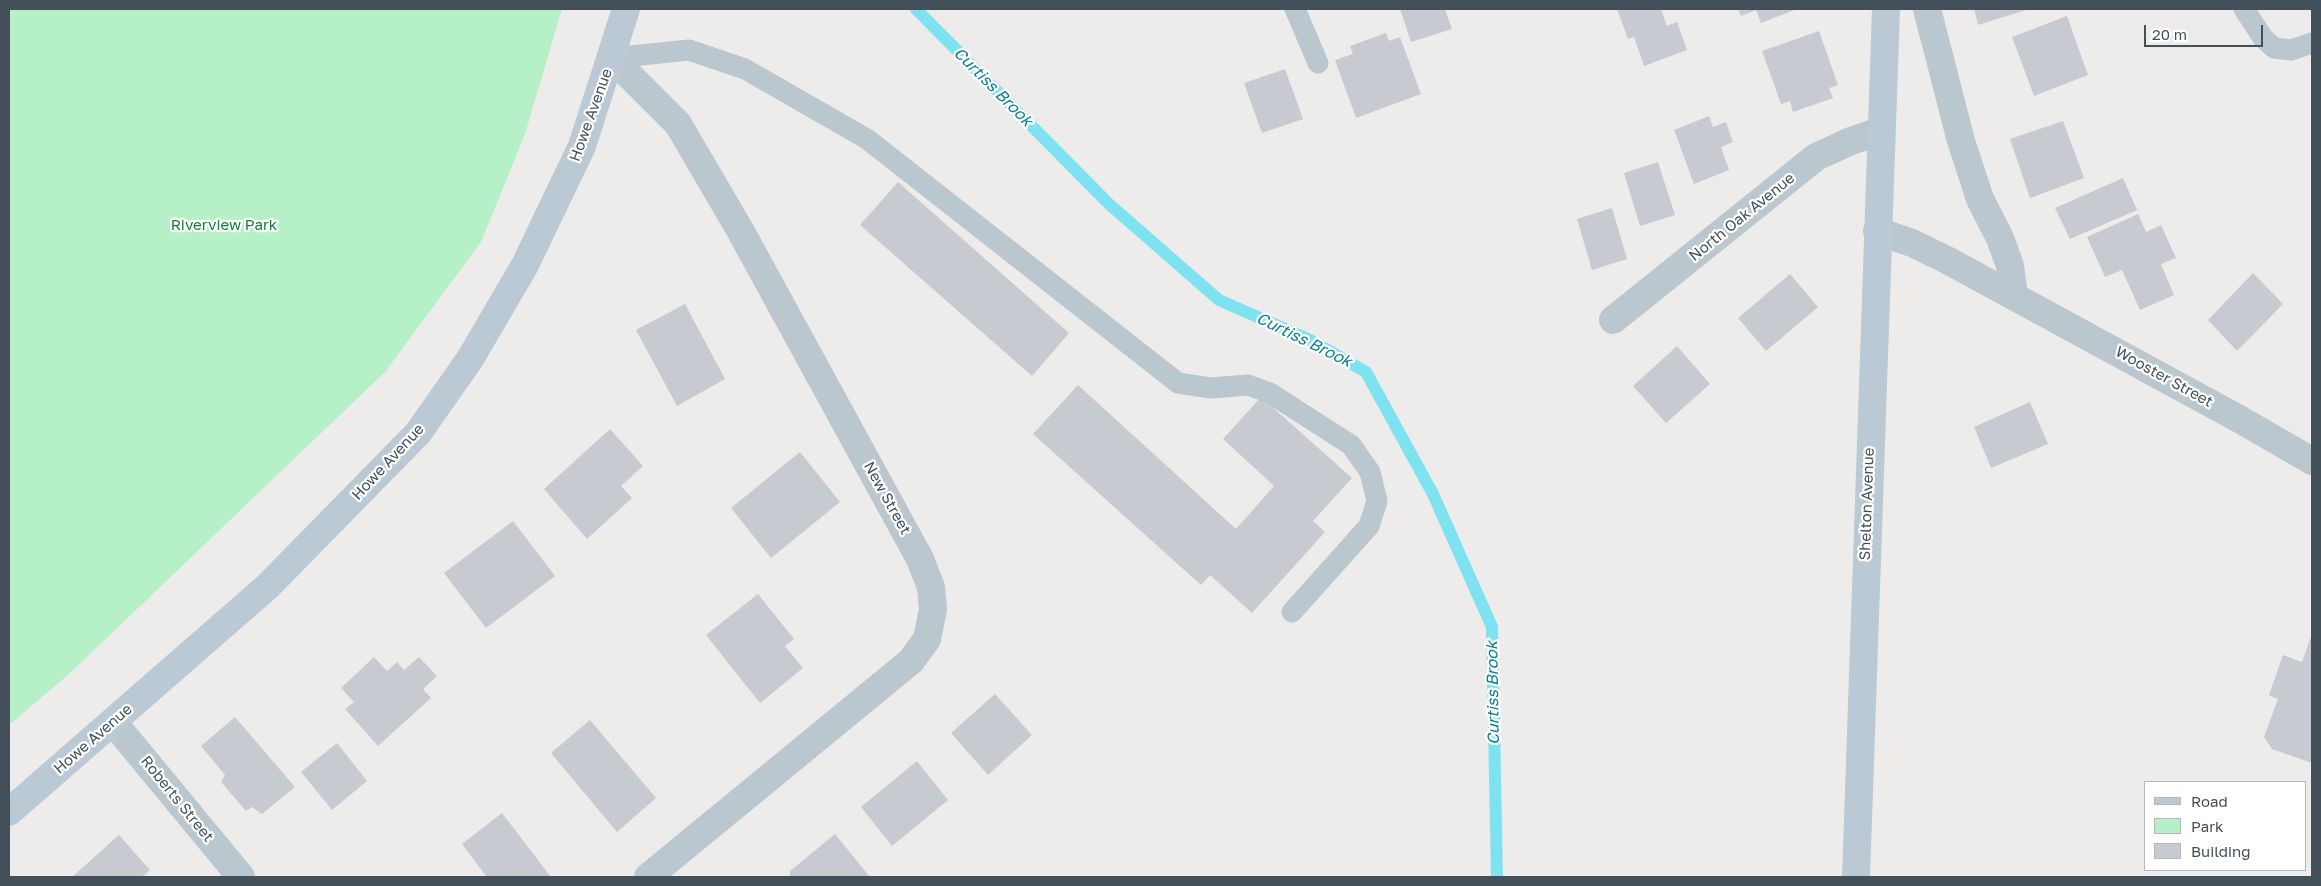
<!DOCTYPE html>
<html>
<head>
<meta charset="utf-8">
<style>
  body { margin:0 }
  #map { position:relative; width:2321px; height:886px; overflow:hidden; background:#eeebeb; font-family:"Golos Text",sans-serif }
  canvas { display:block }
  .frame { position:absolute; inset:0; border:10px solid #435059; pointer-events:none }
  .legend { position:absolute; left:2144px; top:781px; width:162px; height:90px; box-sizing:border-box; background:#fff; border:1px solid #b4b9bd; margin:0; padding:6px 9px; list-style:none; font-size:15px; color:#435059 }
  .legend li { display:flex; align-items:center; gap:10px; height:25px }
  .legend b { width:25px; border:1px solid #b4b9bd }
  .scale { position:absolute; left:2144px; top:25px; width:119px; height:22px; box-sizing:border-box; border:2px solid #435059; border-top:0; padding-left:6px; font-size:15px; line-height:18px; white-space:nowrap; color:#435059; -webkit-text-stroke:4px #fff; paint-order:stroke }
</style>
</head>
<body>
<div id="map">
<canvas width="2321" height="886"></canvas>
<div class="frame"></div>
<ul class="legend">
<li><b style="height:6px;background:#bac9d4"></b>Road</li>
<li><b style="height:14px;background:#b5f0c7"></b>Park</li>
<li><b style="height:14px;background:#c7cad1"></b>Building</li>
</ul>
<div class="scale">20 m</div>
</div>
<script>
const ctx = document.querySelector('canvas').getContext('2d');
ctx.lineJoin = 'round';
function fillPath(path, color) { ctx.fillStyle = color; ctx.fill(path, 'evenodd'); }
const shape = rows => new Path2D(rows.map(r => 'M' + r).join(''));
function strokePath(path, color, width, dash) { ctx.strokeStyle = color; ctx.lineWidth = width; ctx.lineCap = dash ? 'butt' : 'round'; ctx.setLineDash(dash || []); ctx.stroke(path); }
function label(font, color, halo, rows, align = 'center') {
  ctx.font = font + ' "Golos Text",sans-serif'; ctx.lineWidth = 4.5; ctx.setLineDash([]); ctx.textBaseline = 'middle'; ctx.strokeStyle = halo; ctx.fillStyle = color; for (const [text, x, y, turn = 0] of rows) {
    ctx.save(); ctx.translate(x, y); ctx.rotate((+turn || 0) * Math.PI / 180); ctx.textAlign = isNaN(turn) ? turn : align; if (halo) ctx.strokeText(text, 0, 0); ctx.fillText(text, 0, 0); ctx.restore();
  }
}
fillPath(shape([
  [9,9,562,9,525,134,481,242,385,372,69,674,9,725]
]), '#b5f0c7');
strokePath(shape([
  [916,9,1109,204,1219,300,1310,340,1366,372,1433,494,1492,627,1497,877]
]), '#7fe2f0', 12);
fillPath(shape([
  [1400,9,1445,9,1452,29,1411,42],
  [1617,9,1661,9,1667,26,1677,22,1687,50,1644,66,1634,37,1628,39],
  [1738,9,1797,9,1761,23,1756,10,1741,16],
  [1974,9,2029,9,1978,25],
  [2067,16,2088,75,2034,96,2012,37],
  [1819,31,1838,85,1829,88,1833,98,1793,112,1790,101,1781,104,1762,51],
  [1386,33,1389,41,1400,37,1421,94,1356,118,1335,60,1353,54,1350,46],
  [1285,69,1303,119,1262,133,1244,83],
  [1709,116,1713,127,1726,122,1733,142,1721,147,1729,170,1694,184,1674,130],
  [2063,121,2084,178,2030,198,2010,139],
  [1658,162,1675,215,1640,226,1624,173],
  [2123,178,2137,210,2070,239,2055,208],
  [898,182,1069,333,1032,376,860,225],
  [1612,208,1627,259,1592,270,1577,219],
  [2138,214,2146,232,2161,225,2176,258,2161,264,2174,295,2140,310,2122,270,2105,277,2087,237],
  [2253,273,2283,304,2237,351,2208,320],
  [1790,274,1818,307,1766,351,1738,318],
  [685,304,725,379,677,406,636,330],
  [1677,346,1710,384,1666,423,1633,386],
  [1078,385,1236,529,1274,486,1223,439,1261,397,1352,478,1313,521,1325,532,1252,613,1210,575,1201,585,1033,434],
  [2030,402,2048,444,1991,468,1974,427],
  [610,429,643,466,621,486,632,498,587,539,544,489],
  [800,452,840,502,771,558,731,508],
  [513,521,555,576,486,628,444,573],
  [758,594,794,639,785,646,803,668,760,703,706,635],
  [2312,634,2312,763,2272,749,2264,737,2278,699,2269,695,2283,655,2302,662],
  [374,657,387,671,397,662,404,670,419,657,437,676,423,689,431,698,378,746,345,709,354,702,341,688],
  [995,694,1032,735,988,775,951,733],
  [235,717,295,787,262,814,252,807,246,811,221,782,225,775,201,746],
  [590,720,656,798,617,832,551,753],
  [337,743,367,781,332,810,301,772],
  [917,761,948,800,892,846,861,807],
  [502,813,551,877,487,877,462,844],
  [835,834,870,877,790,877,790,871],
  [119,835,150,870,142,877,72,877]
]), '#c7cad1');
strokePath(shape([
  [1295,9,1318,63],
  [2244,9,2263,38,2274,48,2291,50,2312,43],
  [612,58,689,50,745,69,867,139,1178,383,1211,388,1248,385,1270,393,1351,445,1370,472,1377,501,1369,526,1292,612]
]), '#bbc7cf', 21);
strokePath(shape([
  [1927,9,1961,141,1980,199,2000,238,2010,266,2014,296],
  [612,58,678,124,740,230,920,559,931,587,933,609,927,639,911,661,648,877],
  [1877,231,1912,243,1947,260,2241,420,2312,461],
  [1613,320,1816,157,1851,141,1880,131],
  [113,722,241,877]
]), '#bbc7cf', 28);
strokePath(shape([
  [9,812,268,586,418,433,470,359,525,265,582,146,626,9],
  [1856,877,1886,9]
]), '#bac9d4', 28);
label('15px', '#435059', '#fff', [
  ["Howe Avenue",591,115,-70],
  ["North Oak Avenue",1742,217,-39],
  ["Wooster Street",2164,377,29],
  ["Howe Avenue",388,462,-47],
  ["New Street",887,498,61],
  ["Shelton Avenue",1867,504,-88],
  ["Howe Avenue",93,739,-41],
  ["Roberts Street",177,799,51]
]);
label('15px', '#117d3e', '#fff', [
  ["Riverview Park",224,225]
]);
label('italic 16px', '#068293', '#fff', [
  ["Curtiss Brook",993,87,45],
  ["Curtiss Brook",1304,340,26],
  ["Curtiss Brook",1493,693,-91]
]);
</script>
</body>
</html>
